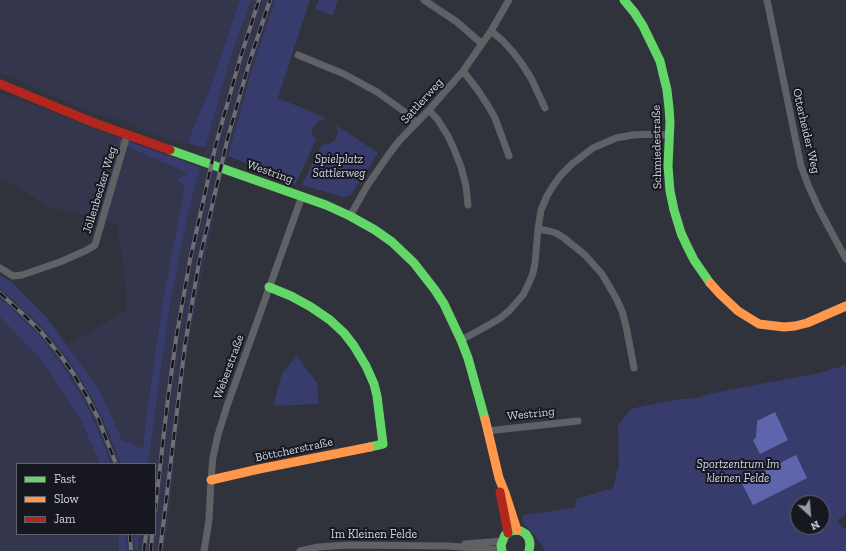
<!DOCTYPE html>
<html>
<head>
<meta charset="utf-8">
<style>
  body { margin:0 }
  #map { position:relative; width:846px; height:551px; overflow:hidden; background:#30323c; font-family:"Zilla Slab",serif }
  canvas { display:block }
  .legend { position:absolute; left:16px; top:463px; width:140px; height:72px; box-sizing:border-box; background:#16171f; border:1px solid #61636c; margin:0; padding:5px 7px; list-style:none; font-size:12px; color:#d2d4e0 }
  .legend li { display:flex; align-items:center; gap:8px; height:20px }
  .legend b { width:20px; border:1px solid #61636c }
  .north { position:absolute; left:790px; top:495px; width:40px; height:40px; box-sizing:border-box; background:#16171f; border:1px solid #61636c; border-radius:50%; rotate:154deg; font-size:11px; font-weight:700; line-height:16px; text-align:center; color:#d2d4e0 }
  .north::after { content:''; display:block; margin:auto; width:14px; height:18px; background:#999ba7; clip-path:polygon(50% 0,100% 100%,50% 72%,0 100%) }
</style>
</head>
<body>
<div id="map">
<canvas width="846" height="551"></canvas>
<ul class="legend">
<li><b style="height:5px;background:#63d668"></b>Fast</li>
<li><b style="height:5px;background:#ff974d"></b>Slow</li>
<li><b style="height:5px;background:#b3261e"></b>Jam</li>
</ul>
<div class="north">N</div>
</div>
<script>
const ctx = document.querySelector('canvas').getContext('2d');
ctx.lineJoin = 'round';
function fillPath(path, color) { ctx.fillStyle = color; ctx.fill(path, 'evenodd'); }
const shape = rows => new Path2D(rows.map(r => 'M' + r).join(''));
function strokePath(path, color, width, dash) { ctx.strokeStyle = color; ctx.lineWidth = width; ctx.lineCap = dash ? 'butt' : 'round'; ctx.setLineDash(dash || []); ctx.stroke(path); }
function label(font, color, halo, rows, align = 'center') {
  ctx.font = font + ' "Zilla Slab",serif'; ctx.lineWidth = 4; ctx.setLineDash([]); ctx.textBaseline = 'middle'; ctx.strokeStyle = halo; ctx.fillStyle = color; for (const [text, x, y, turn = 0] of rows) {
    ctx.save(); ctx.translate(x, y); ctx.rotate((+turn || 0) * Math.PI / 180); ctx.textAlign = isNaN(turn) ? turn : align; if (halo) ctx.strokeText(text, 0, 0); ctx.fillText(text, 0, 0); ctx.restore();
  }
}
fillPath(shape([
  [0,0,240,0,209,91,187,143,182,144,136,128,135,124,120,118,116,120,88,111,0,73],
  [251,0,275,0,253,66,221,181,186,359,165,551,138,551,139,534,155,534,155,464,148,464,170,304,188,214,198,174,230,59],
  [0,92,119,138,118,143,188,173,163,299,145,426,143,450,122,440,108,408,98,388,67,345,127,310,122,256,117,224,50,207,2,178,0,178],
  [0,288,40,325,68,359,91,396,108,430,121,464,110,464,105,447,88,408,67,372,40,336,8,305,0,299],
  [0,317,45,364,81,420,100,464,17,464,17,534,118,534,119,551,0,551],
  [126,534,134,534,135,549,137,551,127,551]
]), '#33364c');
fillPath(shape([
  [240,0,251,0,230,59,205,148,187,143,209,91],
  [275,0,310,0,278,98,326,118,325,120,320,120,316,123,312,129,312,135,316,140,295,185,290,180,228,156,253,66],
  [319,0,338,0,333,16,315,9],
  [336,125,378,153,351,195,343,197,302,185,322,145,331,143,336,139,338,133],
  [119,138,200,167,188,214,170,304,148,464,121,464,108,430,91,396,68,359,40,325,0,288,0,275,12,282,47,318,98,388,108,408,122,440,143,449,145,426,163,299,185,187,177,180,188,173,118,143],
  [0,299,8,305,40,336,67,372,88,408,105,447,110,464,100,464,81,420,45,364,0,317],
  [297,356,317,383,319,404,273,406,282,373],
  [846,365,846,515,837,520,843,529,846,528,846,551,545,551,543,547,535,536,523,523,523,515,575,508,576,499,613,488,619,464,618,425,631,409,643,406,682,399,696,398,708,394,819,373],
  [798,503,822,503,822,527,798,527],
  [118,534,126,534,127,551,119,551],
  [134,534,139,534,138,551,135,549]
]), '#383c6c');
fillPath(shape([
  [775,412,788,440,760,454,753,440,756,438,757,421],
  [796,455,807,478,753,505,741,482]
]), '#5e65ac');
strokePath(shape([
  [424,0,457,22,482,44],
  [767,0,801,166,809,187,820,211,846,259],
  [491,31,503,41,513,52,522,64,531,78,545,108],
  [298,55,344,74,377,92,405,112,417,123],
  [463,71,477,89,487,104,495,118,509,156],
  [429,110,438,120,448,136,454,149,461,167,466,186,468,205],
  [350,216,367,186,389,154,399,141,429,110,463,71,491,31,509,0],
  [538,229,549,231,556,233,564,238,585,255,602,274,616,298,622,311,626,326,634,368],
  [0,268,13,276,22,275,60,262,87,250,95,245,127,135],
  [461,340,478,331,499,319,509,311,523,295,529,283,533,273,535,263,538,229,541,210,547,196,553,186,561,175,572,164,593,148,616,138,633,135,654,134,669,135],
  [487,431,578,421],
  [465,544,502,541],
  [204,551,209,520,211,480,213,457,218,435,227,406,302,196],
  [300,551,318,547,349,545,448,546,502,550]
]), '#606165', 7);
strokePath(shape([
  [624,0,634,12,643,26,660,61,667,90,669,108,670,122,668,166,670,191,674,210,681,233,687,246,694,260,710,283],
  [170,150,326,205,350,216,375,230,392,242,414,263,435,290,444,304,461,340,468,358,485,419],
  [269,287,291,296,311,307,330,320,344,333,354,346,366,366,374,384,377,396,383,444,370,447],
  [502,551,501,545,505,535,511,531,517,530,521,531,526,534,529,539,530,544,529,551]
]), '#63d668', 9);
strokePath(shape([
  [710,283,720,294,738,311,759,324,784,327,795,326,807,323,846,306],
  [485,419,499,478,505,493,517,530],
  [211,480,259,469,370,447]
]), '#ff974d', 9);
strokePath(shape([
  [0,84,92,122,170,150],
  [500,492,508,533]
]), '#b3261e', 9);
const rail = shape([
  [0,293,25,316,42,333,60,355,73,373,86,395,98,418,116,464],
  [155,511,168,398,176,339,190,260,216,144,240,59,259,0],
  [130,534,131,551],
  [144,551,146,534],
  [151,551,152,534],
  [160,551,185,345,199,262,228,137,250,60,270,0]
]);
strokePath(rail, '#6e6f75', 4);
strokePath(rail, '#16171f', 2.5, [8]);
label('12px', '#d2d4e0', '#16171f', [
  ["Sattlerweg",422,101,-48],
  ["Otterheider Weg",806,131,77],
  ["Schmiedestraße",657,147,-91],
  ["Westring",270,172,19],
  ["Jöllenbecker Weg",100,190,-73],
  ["Weberstraße",229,367,-70],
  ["Westring",531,414,-6],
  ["Böttcherstraße",294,450,-12],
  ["Im Kleinen Felde",374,535]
]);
label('italic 12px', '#d3d7ec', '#16171f', [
  ["Spielplatz",339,160],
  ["Sattlerweg",339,174],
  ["Sportzentrum Im",738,465],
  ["kleinen Felde",738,479]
]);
</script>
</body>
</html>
